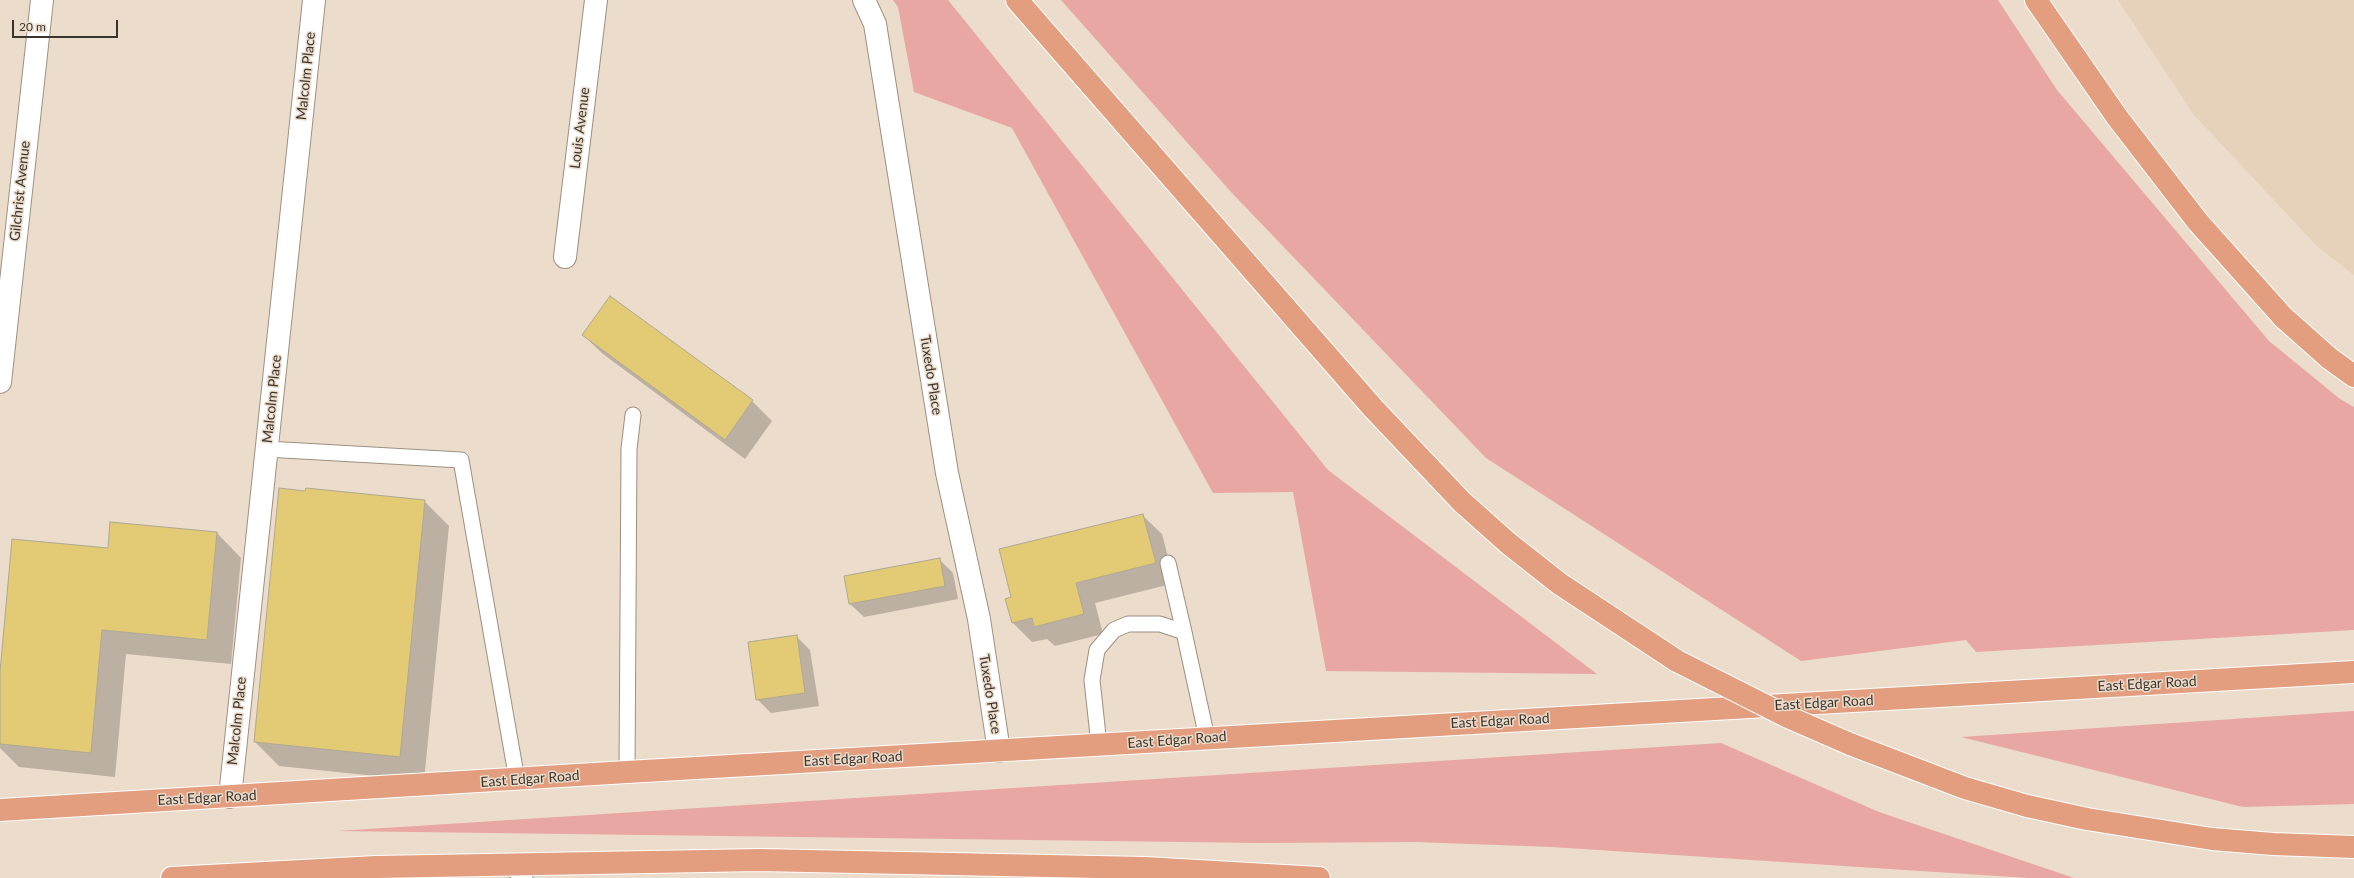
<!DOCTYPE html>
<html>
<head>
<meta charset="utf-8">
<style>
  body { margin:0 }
  #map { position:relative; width:2354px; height:878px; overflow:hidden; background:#ecdccb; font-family:Lato,sans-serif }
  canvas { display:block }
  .scale { position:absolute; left:12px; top:20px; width:106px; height:18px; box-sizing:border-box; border:2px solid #3a342d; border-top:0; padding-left:5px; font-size:12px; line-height:14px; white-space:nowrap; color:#3a342d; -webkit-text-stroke:3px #ecdccb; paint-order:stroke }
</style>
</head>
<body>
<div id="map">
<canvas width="2354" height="878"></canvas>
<div class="scale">20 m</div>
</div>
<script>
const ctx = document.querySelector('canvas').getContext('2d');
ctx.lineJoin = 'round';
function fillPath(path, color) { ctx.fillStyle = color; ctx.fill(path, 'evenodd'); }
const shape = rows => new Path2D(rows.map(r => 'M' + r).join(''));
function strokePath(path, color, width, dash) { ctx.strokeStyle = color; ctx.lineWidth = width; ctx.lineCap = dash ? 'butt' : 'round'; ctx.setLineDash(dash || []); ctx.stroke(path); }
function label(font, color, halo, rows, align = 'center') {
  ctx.font = font + ' Lato,sans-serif'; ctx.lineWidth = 3; ctx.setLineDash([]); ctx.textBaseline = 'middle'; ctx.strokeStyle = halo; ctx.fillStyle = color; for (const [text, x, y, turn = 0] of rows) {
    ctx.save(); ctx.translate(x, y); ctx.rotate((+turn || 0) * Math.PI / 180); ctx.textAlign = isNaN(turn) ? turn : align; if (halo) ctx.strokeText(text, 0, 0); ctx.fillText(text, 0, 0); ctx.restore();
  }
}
fillPath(shape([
  [2118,0,2354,0,2354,275,2318,247,2194,115]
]), '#e6d2ba');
fillPath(shape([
  [893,0,948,0,1328,470,1597,674,1326,671,1293,492,1213,493,1012,128,914,92,898,7],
  [1061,0,1998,0,2057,90,2269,341,2340,399,2354,407,2354,630,1976,652,1966,640,1801,661,1486,458,1231,192],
  [2354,711,2354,804,2243,807,1961,737],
  [1721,743,1879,812,2074,878,2028,878,1552,847,1415,842,1260,843,337,831]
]), '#e9a7a4');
fillPath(shape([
  [611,298,752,401,772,421,745,459,603,354,583,335],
  [424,501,449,526,424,781,279,766,255,742],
  [1142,515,1162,534,1175,583,1095,603,1103,634,1055,646,1047,639,1032,642,1013,623,1012,598],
  [111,523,217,533,241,558,231,664,126,654,115,777,19,767,0,748,0,682,109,549],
  [939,559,953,573,958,599,864,617,850,604],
  [796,636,810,650,819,706,771,713,757,699]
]), '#0003');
const building = shape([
  [610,296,753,400,725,440,582,335,610,296],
  [279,488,305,491,306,488,425,500,400,757,254,742,279,488],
  [1143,514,1156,563,1076,583,1084,614,1034,627,1032,618,1012,623,1005,599,1011,597,999,549,1143,514],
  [110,522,217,532,207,640,102,630,91,753,0,744,0,672,12,539,108,548,110,522],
  [940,558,945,586,849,604,844,576,940,558],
  [797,635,805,693,756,700,748,642,797,635]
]);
fillPath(building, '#e3ca74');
strokePath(building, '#aea894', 1);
const lane = shape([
  [266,449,461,460,517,780],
  [1168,563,1184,632],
  [1099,745,1092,680,1097,650,1114,630,1128,624,1160,624,1184,632,1207,738],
  [627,772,629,449,633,415],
  [505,864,525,878]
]);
const street = shape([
  [864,0,875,24,947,473,979,619,999,751],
  [565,257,596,0],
  [0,382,42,0],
  [230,797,314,0]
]);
const highway = shape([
  [1017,0,1373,408,1462,502,1508,543,1560,584,1677,661],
  [2036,0,2117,117,2198,222,2283,317,2329,358,2354,376],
  [1850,744,1965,788,2027,806,2087,819,2212,839,2273,844,2354,847],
  [0,810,627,772,2354,672],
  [172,878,376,867,759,860,1145,868,1319,878]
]);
strokePath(lane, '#9e9080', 17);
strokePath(street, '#9e9080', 24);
strokePath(highway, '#fff', 24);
strokePath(lane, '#fff', 15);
strokePath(street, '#fff', 22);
strokePath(highway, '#e29e7f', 22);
const highwayBridge = shape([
  [1677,661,1788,717,1850,744]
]);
strokePath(highwayBridge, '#fff', 24, []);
strokePath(highwayBridge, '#e29e7f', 22);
label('14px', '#3a342d', '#ecdccb', [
  ["Malcolm Place",306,76,-84],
  ["Louis Avenue",580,128,-83],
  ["Gilchrist Avenue",20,191,-84],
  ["Tuxedo Place",931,375,81],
  ["Malcolm Place",272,399,-84],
  ["East Edgar Road",2147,684,-3],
  ["Tuxedo Place",990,694,81],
  ["East Edgar Road",1824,703,-3],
  ["Malcolm Place",237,721,-84],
  ["East Edgar Road",1500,721,-3],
  ["East Edgar Road",1177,740,-4],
  ["East Edgar Road",853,759,-3],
  ["East Edgar Road",530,779,-4],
  ["East Edgar Road",207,798,-3]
]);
</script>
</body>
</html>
